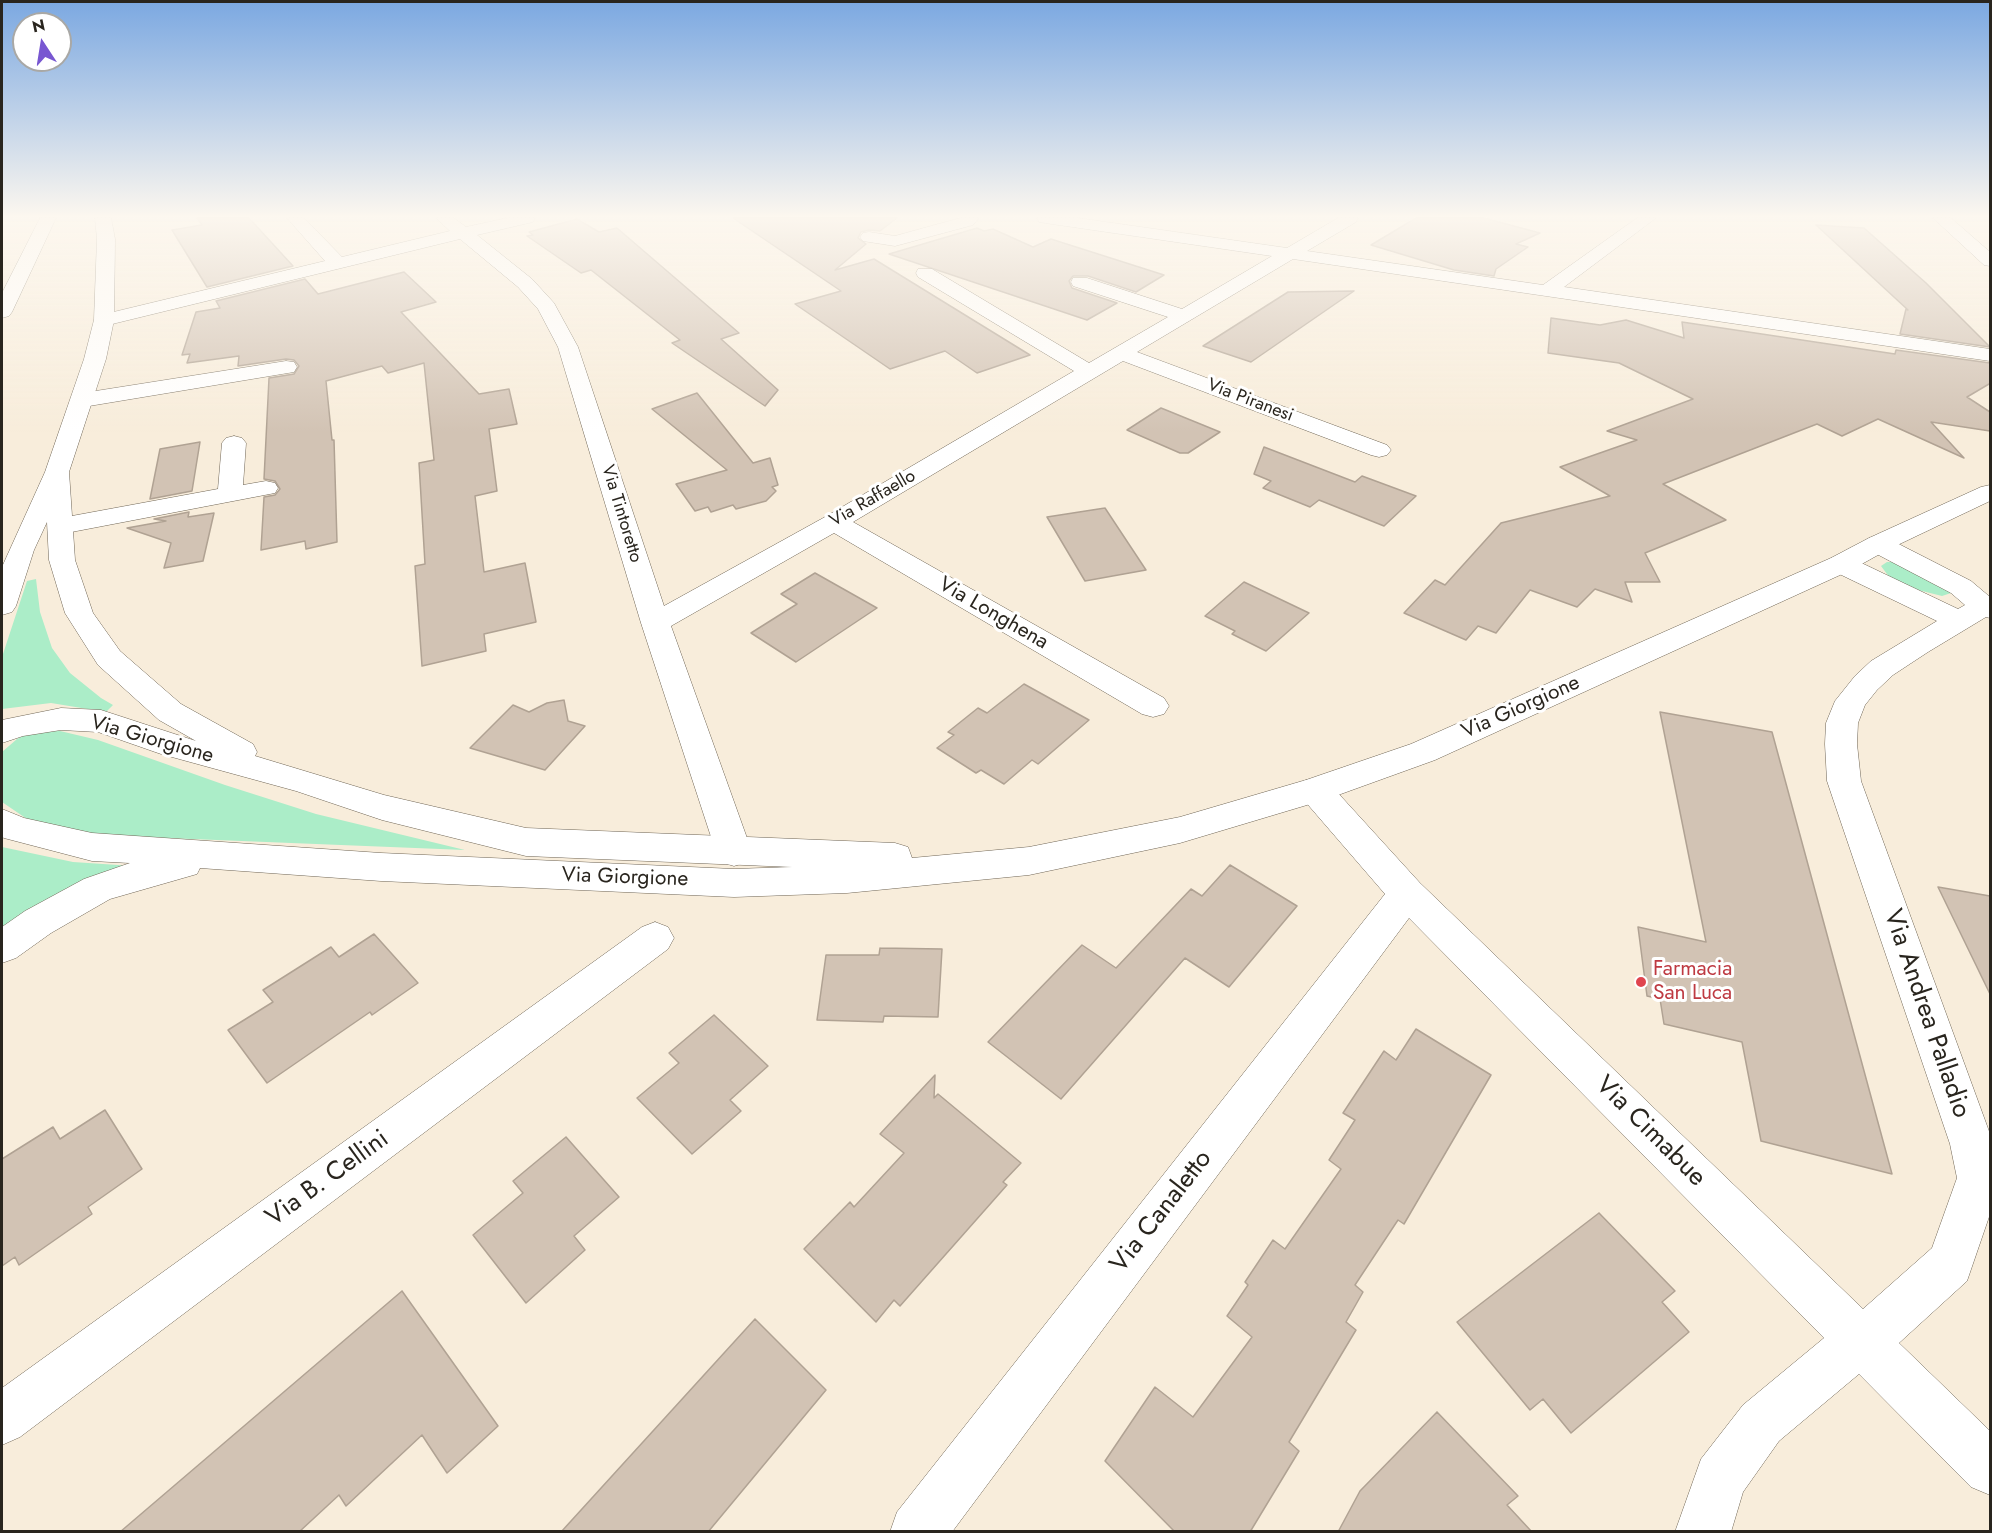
<!DOCTYPE html>
<html>
<head>
<meta charset="utf-8">
<style>
  body { margin:0 }
  #map { position:relative; width:1992px; height:1533px; overflow:hidden; background:#f8eddb; font-family:Jost,sans-serif }
  canvas { display:block }
  .frame { position:absolute; inset:0; border:3px solid #29251e; pointer-events:none }
  .north { position:absolute; left:12px; top:12px; width:60px; height:60px; box-sizing:border-box; background:#fff; border:2px solid #a9a8a5; border-radius:50%; rotate:348deg; font-size:16px; font-weight:700; line-height:24px; text-align:center; color:#29251e }
  .north::after { content:''; display:block; margin:auto; width:21px; height:27px; background:#7857d1; clip-path:polygon(50% 0,100% 100%,50% 72%,0 100%) }
</style>
</head>
<body>
<div id="map">
<canvas width="1992" height="1533"></canvas>
<div class="frame"></div>
<div class="north">N</div>
</div>
<script>
const ctx = document.querySelector('canvas').getContext('2d');
ctx.lineJoin = 'round';
function fillPath(path, color) { ctx.fillStyle = color; ctx.fill(path, 'evenodd'); }
const shape = rows => new Path2D(rows.map(r => 'M' + r).join(''));
function strokePath(path, color, width, dash) { ctx.strokeStyle = color; ctx.lineWidth = width; ctx.lineCap = dash ? 'butt' : 'round'; ctx.setLineDash(dash || []); ctx.stroke(path); }
function label(font, color, halo, rows, align = 'center') {
  ctx.font = font + ' Jost,sans-serif'; ctx.lineWidth = 6; ctx.setLineDash([]); ctx.textBaseline = 'middle'; ctx.strokeStyle = halo; ctx.fillStyle = color; for (const [text, x, y, turn = 0] of rows) {
    ctx.save(); ctx.translate(x, y); ctx.rotate((+turn || 0) * Math.PI / 180); ctx.textAlign = isNaN(turn) ? turn : align; if (halo) ctx.strokeText(text, 0, 0); ctx.fillText(text, 0, 0); ctx.restore();
  }
}
fillPath(shape([
  [1887,562,1894,562,1952,591,1951,593,1942,596,1918,590,1890,578,1881,566],
  [36,579,40,612,52,648,70,673,101,698,113,705,106,712,51,703,2,709,2,657,27,581],
  [60,731,98,740,225,785,316,814,465,850,142,837,68,832,27,819,2,802,2,752,17,739,30,732],
  [2,847,73,862,133,866,51,902,2,932]
]), '#abedc8');
const building = shape([
  [197,218,249,218,293,266,207,287,172,230,202,225,197,218],
  [733,218,897,218,880,231,869,230,861,232,858,238,866,244,835,270,874,259,1030,355,977,373,945,351,890,369,795,304,841,291,733,218],
  [1416,218,1484,218,1540,233,1516,244,1528,247,1496,269,1494,276,1454,270,1371,245,1416,218],
  [577,219,599,232,617,228,739,333,721,339,778,390,765,406,672,343,680,340,591,270,581,273,527,236,533,235,529,232,577,219],
  [1816,225,1864,228,1926,283,1990,347,1900,334,1906,309,1908,310,1816,225],
  [977,228,984,231,993,229,1033,247,1051,239,1164,275,1136,292,1088,276,1073,276,1069,281,1072,288,1117,303,1087,320,889,254,977,228],
  [404,272,436,302,401,312,479,394,509,389,517,424,489,429,497,491,475,496,484,572,525,563,536,622,484,634,486,651,422,666,415,566,425,564,419,463,434,460,424,363,388,373,382,366,326,381,332,440,334,440,337,542,306,549,305,541,261,550,264,497,275,495,280,489,275,481,264,479,269,378,294,374,299,366,294,360,286,359,238,366,239,356,187,363,190,354,182,355,196,312,220,308,216,301,305,279,318,294,404,272],
  [1354,291,1251,362,1203,346,1288,292,1354,291],
  [1551,318,1600,325,1626,320,1684,338,1682,322,1895,354,1896,350,1990,363,1990,385,1989,384,1967,397,1990,412,1990,431,1931,422,1964,458,1878,419,1842,436,1817,424,1663,484,1726,520,1645,553,1660,582,1625,582,1632,602,1595,589,1577,607,1530,590,1496,633,1478,626,1466,640,1404,613,1435,580,1445,585,1501,523,1610,496,1560,467,1637,440,1607,431,1693,399,1619,363,1548,353,1551,318],
  [697,393,753,463,770,458,778,485,772,487,776,491,766,501,736,509,733,505,711,512,708,507,695,511,676,484,727,470,652,409,697,393],
  [1161,408,1166,410,1220,432,1188,453,1180,453,1127,430,1161,408],
  [200,442,192,491,150,499,160,449,200,442],
  [1264,447,1355,482,1362,476,1416,496,1384,526,1319,500,1310,507,1263,488,1271,481,1254,474,1264,447],
  [1105,508,1146,570,1085,581,1047,517,1105,508],
  [189,512,188,517,214,513,203,561,164,568,171,543,127,528,166,521,154,519,189,512],
  [815,573,877,608,796,662,751,633,797,604,781,594,815,573],
  [1244,582,1309,613,1266,651,1232,634,1235,631,1205,616,1244,582],
  [1024,684,1089,720,1038,764,1032,760,1004,784,981,770,976,773,937,748,954,735,948,732,978,708,987,713,1024,684],
  [564,700,568,721,585,726,545,770,470,748,513,705,529,712,547,703,564,700],
  [1660,712,1772,732,1892,1174,1761,1141,1742,1042,1664,1024,1660,999,1647,996,1638,927,1706,942,1660,712],
  [1230,865,1297,906,1229,987,1185,958,1061,1099,988,1042,1082,945,1116,968,1191,889,1202,896,1230,865],
  [1938,887,1990,896,1990,994,1938,887],
  [374,934,418,983,372,1015,370,1012,267,1083,228,1030,273,1002,263,990,331,947,339,957,374,934],
  [880,948,942,949,938,1017,884,1016,883,1022,817,1020,826,955,879,955,880,948],
  [714,1015,768,1066,730,1100,741,1111,692,1154,637,1098,679,1063,669,1053,714,1015],
  [1416,1029,1491,1075,1404,1224,1398,1220,1355,1285,1363,1292,1346,1322,1356,1330,1289,1442,1299,1451,1250,1532,1175,1532,1105,1461,1155,1387,1193,1417,1252,1337,1227,1316,1248,1285,1245,1282,1273,1240,1285,1249,1341,1169,1329,1160,1355,1120,1343,1113,1384,1051,1396,1060,1416,1029],
  [935,1075,934,1098,938,1094,1021,1163,1003,1182,1007,1185,900,1306,894,1300,876,1322,804,1249,850,1202,854,1207,904,1153,880,1134,935,1075],
  [105,1110,142,1169,88,1207,92,1214,19,1265,15,1257,2,1266,2,1159,53,1127,60,1139,105,1110],
  [566,1137,619,1197,574,1236,585,1250,526,1303,473,1235,523,1193,513,1181,566,1137],
  [1599,1213,1675,1291,1662,1302,1689,1332,1571,1433,1543,1399,1530,1410,1457,1322,1599,1213],
  [402,1291,498,1426,447,1473,422,1435,346,1506,339,1495,299,1532,120,1532,402,1291],
  [755,1319,826,1390,708,1532,561,1532,755,1319],
  [1437,1412,1518,1496,1507,1505,1532,1532,1338,1532,1360,1491,1437,1412]
]);
fillPath(building, '#d2c3b4');
strokePath(building, '#b0a293', 1.5);
const minor = shape([
  [287,218,304,218,342,257,450,231,436,218,454,218,466,227,507,218,535,218,533,222,477,235,532,279,554,303,578,347,664,606,825,517,1074,371,918,277,916,273,918,269,932,269,1089,363,1168,317,1073,286,1071,282,1073,278,1087,278,1182,309,1272,256,1045,223,1039,222,1037,218,1078,218,1287,248,1338,218,1358,218,1356,222,1307,251,1543,285,1637,218,1656,218,1564,287,1990,349,1990,361,1293,259,1137,352,1387,445,1391,450,1387,455,1379,457,1371,455,1123,361,853,522,1164,698,1169,706,1164,714,1153,717,1142,714,834,533,671,626,752,852,747,862,734,866,721,862,716,852,641,623,558,347,538,309,518,287,460,239,104,326,97,324,94,320,97,316,325,261,287,218],
  [960,218,979,218,973,225,895,246,863,241,860,237,863,233,869,232,895,236,960,218],
  [1933,218,1951,218,1990,252,1990,266,1984,265,1933,218],
  [286,361,294,362,297,367,294,372,83,407,75,405,72,400,75,395,83,393,286,361],
  [234,436,242,438,246,443,243,485,266,481,275,483,278,488,275,493,61,534,52,532,48,526,52,520,61,518,218,489,222,443,226,438,234,436],
  [1878,536,1887,538,1971,581,1990,597,1990,618,1986,617,1928,652,1893,675,1877,690,1865,705,1858,723,1857,744,1861,781,1990,1134,1990,1214,1967,1281,1899,1343,1990,1431,1990,1495,1971,1487,1859,1374,1779,1441,1743,1492,1731,1532,1675,1532,1701,1459,1743,1405,1824,1338,1409,918,952,1532,890,1532,897,1512,1385,894,1303,799,1298,790,1303,781,1315,778,1327,781,1420,883,1863,1309,1932,1248,1957,1178,1950,1144,1827,781,1825,744,1826,723,1835,701,1855,676,1871,661,1937,621,1831,570,1827,564,1831,558,1841,556,1851,558,1958,609,1965,605,1951,593,1869,550,1865,544,1869,538,1878,536],
  [655,922,668,927,674,938,668,949,20,1437,2,1445,2,1388,642,927,655,922]
]);
const major = shape([
  [40,218,56,218,12,312,9,316,2,318,2,293,40,218],
  [95,218,111,218,115,239,114,320,106,359,69,472,75,560,93,613,120,651,181,704,253,744,257,752,255,756,384,795,526,828,895,843,908,847,912,858,1029,847,1180,817,1306,780,1411,744,1831,558,1869,538,1981,487,1990,485,1990,501,1887,550,1851,570,1435,760,1327,799,1180,843,1029,875,847,893,734,897,381,881,200,868,197,874,110,899,51,933,16,958,2,963,2,927,25,911,84,879,130,863,92,861,4,838,2,837,2,809,24,818,92,833,381,853,734,869,792,867,526,856,382,820,296,791,161,754,98,732,61,730,23,736,2,743,2,720,61,708,101,710,196,741,159,720,98,665,65,613,49,560,47,522,34,550,16,606,12,612,2,615,2,567,45,472,84,359,94,320,97,239,95,218]
]);
strokePath(minor, '#706656', 1);
strokePath(major, '#706656', 1);
fillPath(minor, '#fff');
fillPath(major, '#fff');
const sky = ctx.createLinearGradient(0, 0, 0, 432);
sky.addColorStop(0, '#7ba8e1');
sky.addColorStop(0.5, '#fcf7ef');
sky.addColorStop(1, '#fcf7ef00');
ctx.fillStyle = sky;
ctx.fillRect(0, 0, 1992, 432);
for (const [x, y, r, color] of [
  [1641,982,6,"#e0444e"]
]) { const dot = new Path2D(); dot.arc(x, y, r, 0, 2 * Math.PI); ctx.fillStyle = color; ctx.fill(dot); strokePath(dot, '#fff', 2); }
label('18px', '#29251e', '#fff', [
  ["Via Piranesi",1250,401,21],
  ["Via Raffaello",873,499,-30],
  ["Via Tintoretto",621,514,73]
]);
label('21px', '#29251e', '#fff', [
  ["Via Longhena",993,614,30],
  ["Via Giorgione",1521,708,-24],
  ["Via Giorgione",152,740,16],
  ["Via Giorgione",625,878,2]
]);
label('21px', '#be3a42', '#fff', [
  ["Farmacia",1653,970],
  ["San Luca",1653,994]
], 'left');
label('26px', '#29251e', '#fff', [
  ["Via Andrea Palladio",1926,1014,71],
  ["Via Cimabue",1650,1132,45],
  ["Via B. Cellini",328,1179,-36],
  ["Via Canaletto",1162,1212,-52]
]);
</script>
</body>
</html>
